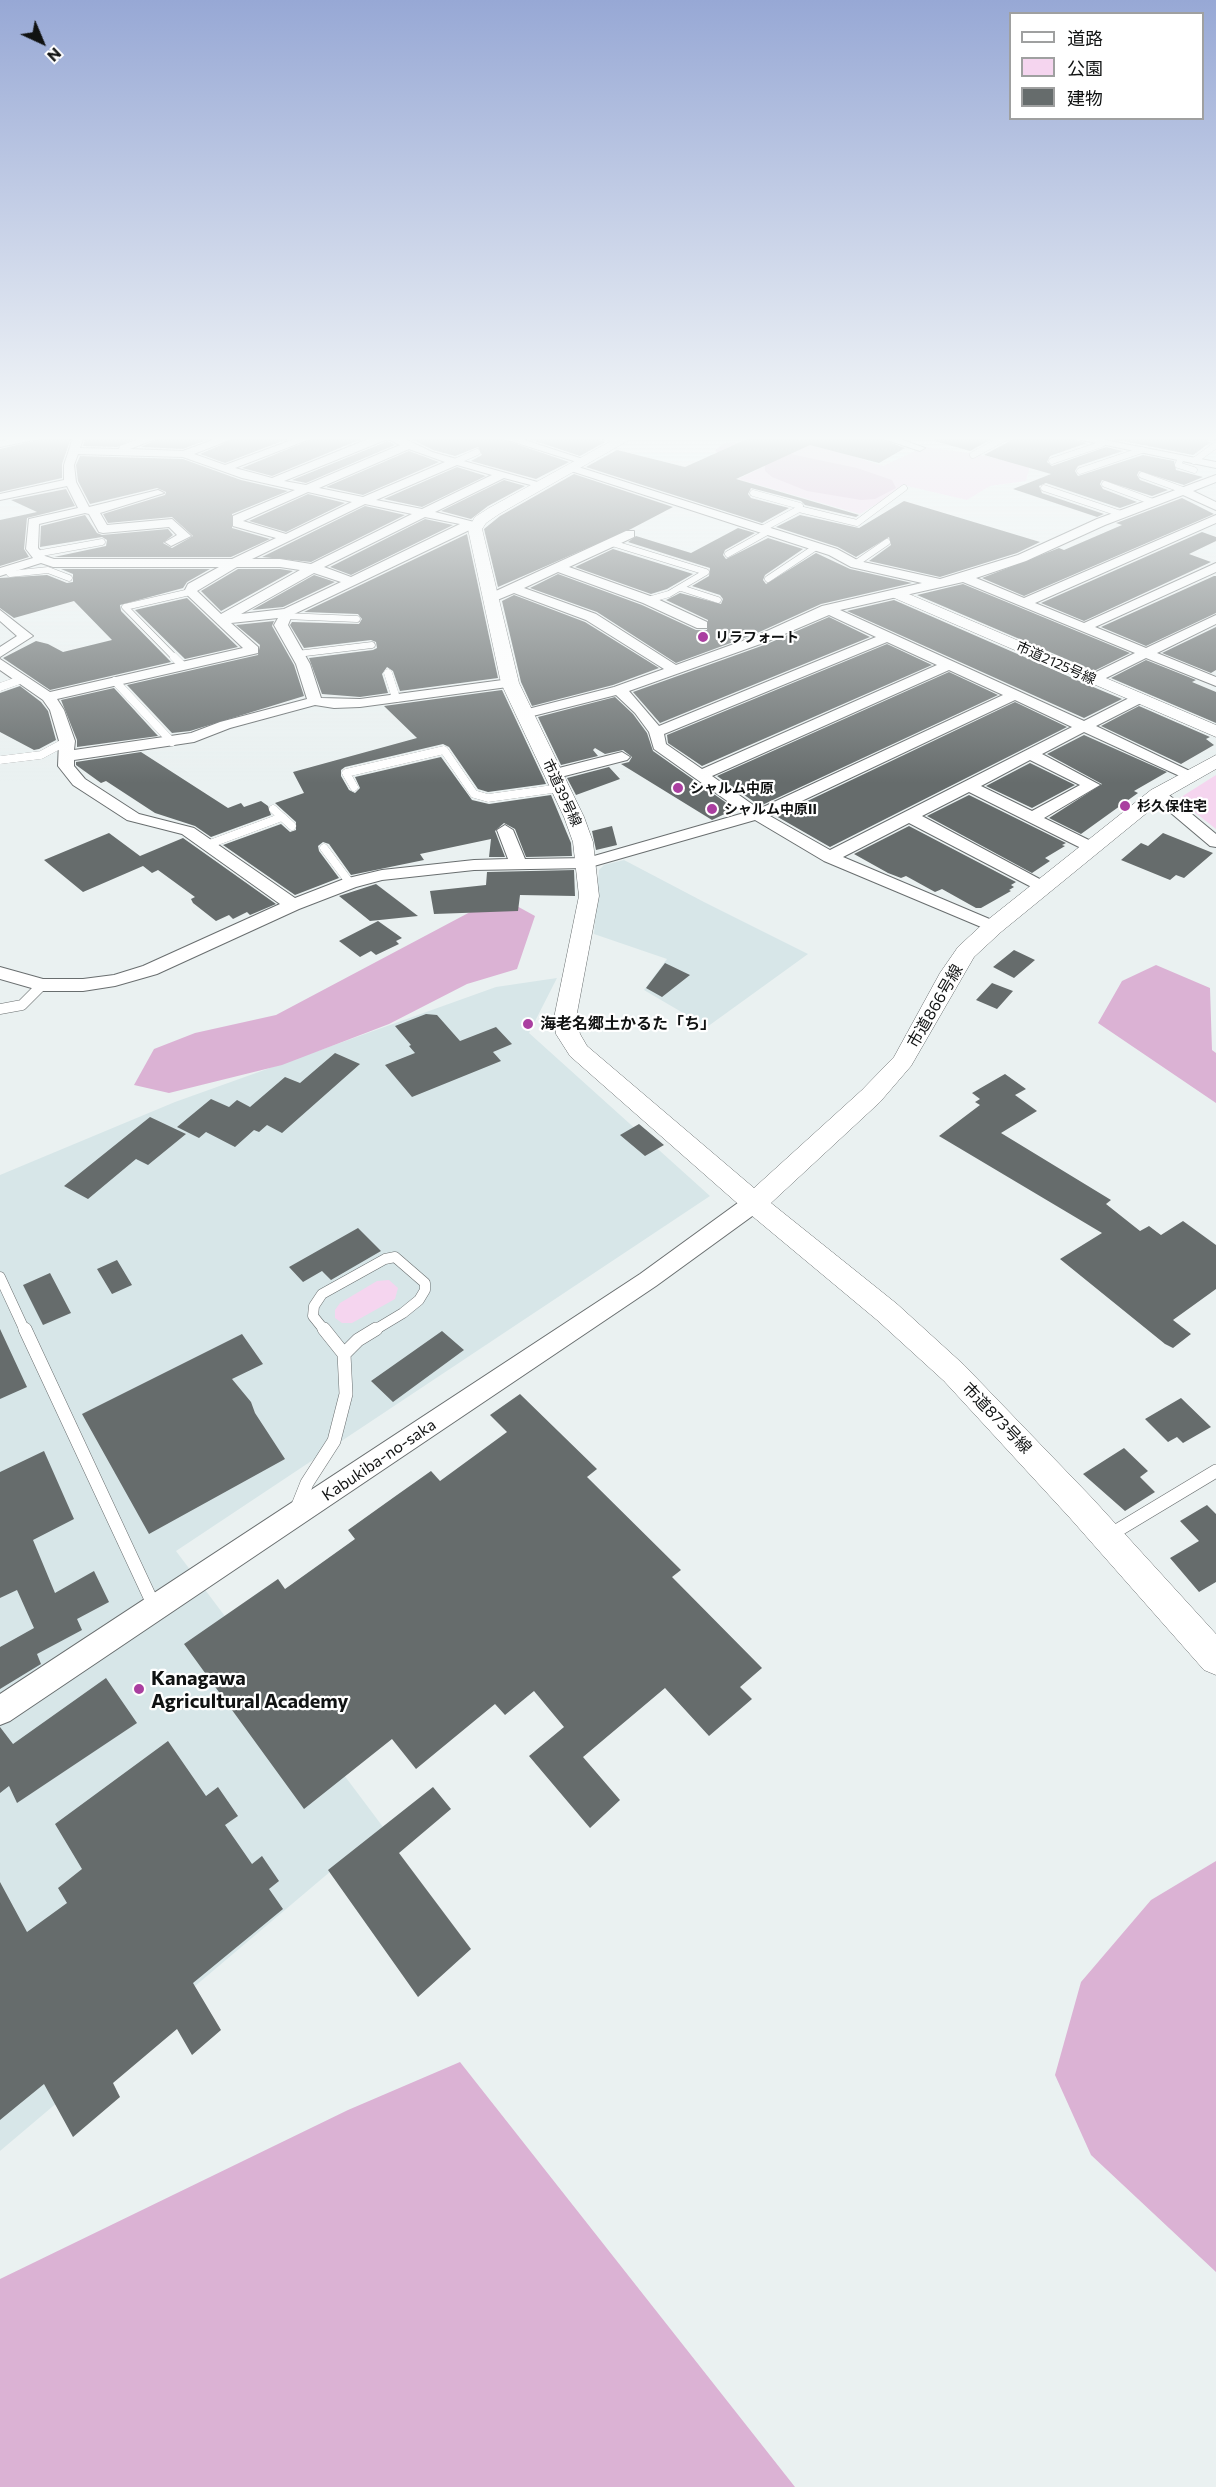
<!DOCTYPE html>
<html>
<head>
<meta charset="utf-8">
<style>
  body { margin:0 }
  #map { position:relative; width:1216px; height:2487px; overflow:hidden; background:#eaf1f1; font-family:Commissioner,"Noto Sans JP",sans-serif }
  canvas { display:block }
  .legend { position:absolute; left:1009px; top:12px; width:195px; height:108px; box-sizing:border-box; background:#fff; border:2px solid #9fa0a0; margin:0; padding:8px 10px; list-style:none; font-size:18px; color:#101212 }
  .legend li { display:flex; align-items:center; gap:12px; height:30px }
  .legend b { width:30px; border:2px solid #9fa0a0 }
  .north { position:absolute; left:12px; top:12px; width:60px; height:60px; -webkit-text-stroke:4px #fff; paint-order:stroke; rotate:136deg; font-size:16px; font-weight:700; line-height:24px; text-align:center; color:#101212 }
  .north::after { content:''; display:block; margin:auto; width:21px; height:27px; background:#101212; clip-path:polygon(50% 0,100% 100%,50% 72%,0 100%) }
</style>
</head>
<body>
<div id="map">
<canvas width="1216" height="2487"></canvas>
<ul class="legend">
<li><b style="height:8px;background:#fff"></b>道路</li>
<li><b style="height:16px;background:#f5d5ef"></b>公園</li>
<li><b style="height:16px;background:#666c6c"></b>建物</li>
</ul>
<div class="north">N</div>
</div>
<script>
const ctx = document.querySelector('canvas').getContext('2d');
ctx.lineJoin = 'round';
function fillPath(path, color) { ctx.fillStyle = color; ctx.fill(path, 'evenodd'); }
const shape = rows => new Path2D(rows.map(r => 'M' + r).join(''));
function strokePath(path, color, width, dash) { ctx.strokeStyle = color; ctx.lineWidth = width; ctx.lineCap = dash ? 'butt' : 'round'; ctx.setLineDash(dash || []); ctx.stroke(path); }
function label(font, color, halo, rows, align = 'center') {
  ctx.font = font + ' Commissioner,"Noto Sans JP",sans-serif'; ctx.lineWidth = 4.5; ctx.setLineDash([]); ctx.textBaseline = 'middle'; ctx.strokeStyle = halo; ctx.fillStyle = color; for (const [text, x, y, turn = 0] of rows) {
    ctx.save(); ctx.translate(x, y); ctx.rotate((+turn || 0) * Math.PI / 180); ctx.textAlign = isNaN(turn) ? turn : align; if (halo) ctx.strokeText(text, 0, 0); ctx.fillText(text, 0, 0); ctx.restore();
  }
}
fillPath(shape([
  [624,860,704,902,808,954,707,1027,644,990,667,959,594,934,599,870,604,865],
  [557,978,529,1033,710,1196,176,1551,383,1827,0,2151,0,1175,175,1102,496,987]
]), '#d7e6e8');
fillPath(shape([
  [794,437,883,466,924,447,976,454,1030,466,1026,481,990,486,967,500,907,486,860,514,738,479,763,467,762,449],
  [1216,775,1216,829,1178,799],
  [389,1280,398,1288,395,1299,352,1323,342,1323,335,1318,335,1310,340,1303,377,1281]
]), '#f5d5ef');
fillPath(shape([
  [734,442,857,468,892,480,896,488,875,499,861,500,807,491,772,477,765,471,765,466,754,460,717,453,715,450,725,443],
  [504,899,535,916,517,969,467,984,389,1024,282,1065,169,1093,134,1085,154,1049,195,1033,276,1015,489,902],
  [1156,965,1210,988,1212,1050,1216,1053,1216,1103,1098,1023,1122,981],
  [1216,1861,1216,2272,1091,2155,1055,2075,1081,1982,1151,1900],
  [460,2062,795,2487,0,2487,0,2279,348,2110]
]), '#dbb2d4');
fillPath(shape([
  [59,435,72,435,62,464,62,478,0,492,0,449],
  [86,435,142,435,117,447,83,446],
  [167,435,219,435,183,449,141,447],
  [244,435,281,436,298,435,225,463,200,454],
  [322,435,371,435,272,476,242,468],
  [403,435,490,435,569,462,536,479,471,461,482,455,478,447,455,456,433,450],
  [517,435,590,435,605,442,580,456],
  [756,435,785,435,801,440,801,435,870,435,905,448,879,463,810,445,736,479,859,515,856,517,805,505,801,501,751,488,748,494,751,498,789,508,762,523,586,467,617,450,685,467],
  [935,435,999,435,970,451,935,441],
  [1015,435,1056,435,1087,443,1050,456,1047,462,1052,466,1106,447,1123,451,1078,466,1075,471,1078,476,1143,455,1174,461,1176,470,1203,477,1184,485,1139,471,1137,475,1140,480,1168,490,1152,496,1102,480,1100,484,1103,489,1137,502,1120,508,1046,483,1039,486,1042,493,1104,514,1097,517,1013,489,1051,474,984,455,1012,440],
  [1093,435,1206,435,1209,440,1207,442,1211,442,1193,455],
  [388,441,395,445,306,483,292,480],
  [409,451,439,462,363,495,326,487],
  [80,456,183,459,241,480,288,491,232,514,232,528,270,539,231,557,54,557,106,546,107,540,102,537,40,547,41,526,85,515,97,533,102,535,168,529,173,535,163,543,172,548,193,536,172,517,108,523,103,514,165,495,166,492,157,488,90,504,78,481,76,465],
  [457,467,486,476,422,507,384,499],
  [574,474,673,507,631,529,498,587,484,529,500,516],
  [504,480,525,486,488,506,471,519,441,511],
  [66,489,75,506,27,518,24,549,29,557,0,566,0,520,37,512,11,500],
  [308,494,345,503,286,532,249,521],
  [1182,498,1214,514,1024,596,982,578,1059,548,1064,550,1122,525,1116,523],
  [904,501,987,526,1040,542,1017,553,940,577,869,561,891,545,889,537,856,557,838,547,776,527,800,515,859,528],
  [365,506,405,515,311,562,262,557],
  [425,519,453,525,351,575,330,567],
  [738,528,755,533,725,550,723,555,726,559,768,538,803,549,765,575,763,580,766,584,816,553,850,569,912,583,821,604,755,634,676,663,597,612,530,588,558,574,642,605,696,630,707,630,708,620,666,600,680,593,721,604,723,599,720,595,692,586,709,576,710,568,628,542,636,536,691,553],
  [1202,532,1216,537,1216,541,1189,554,1211,562,1084,621,1041,603],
  [467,534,498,678,400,691,393,671,387,667,382,674,388,693,360,697,322,694,309,658,373,650,377,648,376,642,371,640,304,648,290,625,292,622,359,624,362,619,358,614,304,612],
  [613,549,693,574,667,589,651,594,575,567],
  [61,569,210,569,187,582,183,588,120,605,121,611,171,662,50,690,3,658,36,641,48,644,63,652,112,640,74,601,14,618,0,608,0,578,47,575,67,583,73,582,73,574],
  [238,569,280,569,293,571,221,611,201,591],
  [314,575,335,582,283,607,252,610],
  [1214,576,1216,576,1216,613,1146,646,1101,627],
  [963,584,1130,653,1094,671,917,595],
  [514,595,585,622,659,668,613,685,532,706,521,682,502,601],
  [187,598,238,647,185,659,135,610],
  [894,600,1086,684,1122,699,1084,718,847,611],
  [829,617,870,637,660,723,633,692,767,644],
  [274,621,272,626,294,665,304,696,190,731,172,733,127,685,258,655,260,645,236,625],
  [1216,627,1216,670,1211,673,1162,653],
  [887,644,932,665,702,766,668,743,667,735],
  [1146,660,1196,680,1192,682,1216,692,1216,723,1111,678],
  [949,672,998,695,760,806,717,776],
  [20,686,41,702,48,711,56,740,39,749,34,750,0,732,0,693],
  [114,688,158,736,77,747,77,740,61,700],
  [502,690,546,784,488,792,478,789,449,747,443,744,345,767,341,770,341,776,349,790,355,793,360,788,355,777,441,757,472,800,489,804,551,795,571,843,572,856,526,857,515,829,504,823,495,831,505,857,489,857,491,839,420,854,424,860,351,875,329,844,323,842,318,846,319,851,339,878,295,895,223,845,281,824,290,832,296,830,296,822,275,803,304,793,293,772,417,738,384,706],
  [615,697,633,714,647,733,653,751,735,809,712,820,621,764,629,762,632,757,623,750,605,754,595,748,593,750,598,756,561,765,538,717],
  [1015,702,1067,727,830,847,776,816],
  [1139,706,1210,737,1206,739,1214,745,1181,764,1101,726],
  [1084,735,1167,772,1134,791,1138,793,1081,834,1049,818,1102,784,1047,754],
  [141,752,228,808,241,803,244,807,261,801,268,806,271,815,211,837,195,826,155,813,106,781,101,783,76,765,76,762],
  [1030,763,1075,785,1032,808,986,786],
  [609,767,620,779,576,795,567,778],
  [969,795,1066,843,1062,845,1065,846,1045,858,1050,861,1032,873,927,816],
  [612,826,617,845,596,850,592,831],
  [909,826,1016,882,1011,885,1014,887,1009,890,1011,891,981,908,976,908,942,889,935,892,906,876,901,878,888,873,854,854],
  [109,833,140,856,183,838,276,904,250,915,247,912,233,919,229,915,216,921,193,903,191,899,195,897,158,870,152,873,143,866,83,892,44,860],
  [1163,833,1213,853,1184,878,1176,875,1170,880,1121,860,1141,843,1148,846],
  [574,870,575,896,520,895,518,911,434,914,430,891,486,885,487,872],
  [376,884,418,916,370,921,339,896],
  [378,921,402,938,396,941,399,944,376,955,371,951,360,957,339,941],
  [1014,950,1035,960,1014,978,993,967],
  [665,963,690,975,662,997,646,988],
  [992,983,1013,991,997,1009,976,1000],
  [426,1014,437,1015,460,1041,496,1027,512,1044,493,1052,501,1061,412,1097,385,1065,415,1053,409,1046,411,1045,395,1026],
  [335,1053,360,1064,282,1133,267,1125,259,1132,254,1130,235,1147,206,1132,199,1138,177,1127,211,1099,229,1107,237,1100,250,1107,285,1077,300,1083],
  [1005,1074,1026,1089,1015,1095,1037,1111,1001,1133,1111,1200,1106,1204,1140,1231,1149,1226,1161,1235,1183,1221,1216,1245,1216,1289,1173,1320,1191,1334,1173,1348,1165,1344,1060,1259,1102,1233,939,1136,980,1105,975,1102,980,1099,972,1093],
  [150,1117,186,1134,148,1165,136,1159,88,1199,64,1186],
  [639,1124,664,1145,645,1156,620,1135],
  [358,1228,381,1251,331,1280,322,1271,303,1282,289,1267],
  [117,1260,132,1285,112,1294,97,1269],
  [50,1273,71,1313,43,1325,23,1285],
  [0,1329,27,1387,0,1399],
  [442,1331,464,1350,393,1402,371,1381],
  [242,1334,263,1364,232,1379,251,1402,255,1413,285,1459,149,1534,82,1414],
  [520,1394,597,1469,587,1477,681,1570,672,1577,762,1668,740,1687,752,1699,709,1736,665,1688,583,1757,620,1800,590,1828,529,1756,564,1727,534,1691,505,1715,495,1704,416,1769,392,1739,304,1809,184,1644,278,1579,285,1589,355,1539,348,1530,397,1495,431,1471,440,1481,507,1432,490,1415],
  [1181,1398,1211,1427,1183,1443,1177,1437,1168,1442,1145,1419],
  [1124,1448,1148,1471,1140,1477,1155,1492,1125,1511,1083,1474],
  [44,1451,74,1519,33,1540,55,1593,94,1571,109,1602,77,1619,82,1630,37,1654,41,1664,0,1689,0,1647,34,1628,17,1590,0,1598,0,1472],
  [1207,1505,1216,1514,1216,1582,1199,1592,1170,1558,1199,1541,1180,1521],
  [106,1678,137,1723,17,1803,9,1786,0,1793,0,1727,13,1744],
  [168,1741,206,1796,218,1787,238,1816,225,1825,252,1864,262,1856,279,1881,269,1889,283,1909,193,1983,221,2030,192,2055,177,2029,113,2083,120,2097,73,2137,44,2084,0,2120,0,1882,27,1932,67,1903,58,1888,82,1869,55,1824],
  [433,1787,451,1809,399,1853,471,1949,418,1997,328,1870]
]), '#666c6c');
const serviceFar3 = shape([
  [1211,435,1216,436],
  [973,455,1010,435],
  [1181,458,1178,465,1194,470],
  [457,461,477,452],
  [1052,461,1102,444],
  [1194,461,1216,445],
  [1080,471,1142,450],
  [1142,475,1183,490],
  [1105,484,1153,502],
  [1044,488,1121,514],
  [753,493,800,506,799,509],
  [762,529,799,509,857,523,904,488],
  [612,543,706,572,669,594,648,600],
  [36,554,102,542],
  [728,554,769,531],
  [855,564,887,542],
  [7,570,10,574,48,570,69,578],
  [768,579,816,547],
  [681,588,718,600],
  [284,616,357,619],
  [297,654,372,645],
  [175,658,125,607,190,592]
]);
const serviceFar2 = shape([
  [174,657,182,665],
  [388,673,396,698],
  [115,681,172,742],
  [0,687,20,680],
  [0,760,41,755,67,741],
  [354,787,346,773,444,750,474,794,488,798,560,788],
  [273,809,292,826],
  [207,845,282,817],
  [324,848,350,883]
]);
const serviceFar1 = shape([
  [0,1009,22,1005,42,985],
  [0,1277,25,1331],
  [325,1331,313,1316,314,1306,322,1294,385,1259,395,1257,425,1283,425,1290,419,1300,403,1313,373,1331]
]);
const service = shape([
  [25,1329,155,1608],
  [324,1329,344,1354],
  [344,1354,358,1340,376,1329],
  [297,1508,307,1483,334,1441,346,1394,344,1354],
  [1108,1536,1216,1471]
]);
const minor = shape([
  [32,435,57,435,0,447,0,441,32,435],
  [149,435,165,435,130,449,183,451,226,435,242,435,194,454,225,465,305,435,320,435,235,468,272,478,378,435,397,435,432,452,548,485,542,488,504,478,435,512,482,524,292,615,288,625,310,664,321,698,360,699,510,679,517,683,515,686,360,707,334,708,315,705,230,728,194,742,74,760,74,766,85,779,139,814,194,828,295,898,344,879,382,870,474,860,508,859,497,830,505,825,513,830,525,859,587,858,744,813,654,749,649,732,635,713,616,695,525,718,520,717,518,714,520,711,614,687,664,669,586,620,514,593,490,603,484,599,485,596,626,531,634,531,634,537,569,567,653,597,707,622,707,628,697,628,643,603,558,572,524,588,596,614,676,665,756,636,822,606,922,583,851,567,829,555,568,470,566,468,572,465,837,549,859,561,940,579,1018,555,1097,519,1216,475,1216,482,1193,491,1216,502,1216,510,1183,495,1105,525,1026,561,976,578,1024,598,1216,515,1216,523,1035,603,1084,623,1216,563,1216,572,1095,627,1146,648,1216,615,1216,624,1157,653,1216,677,1216,686,1146,658,1098,682,1088,682,1088,676,1135,653,963,582,840,610,1084,721,1133,696,1143,696,1145,699,1143,702,1096,726,1198,775,1196,778,1184,778,1084,732,1042,754,1100,785,1044,818,1097,844,1099,848,1097,852,1091,853,969,792,922,816,1049,884,1052,888,1049,892,1043,893,909,823,843,857,999,923,1002,927,999,931,993,932,824,861,755,820,587,868,474,870,382,880,356,887,299,909,157,974,115,986,83,991,42,991,0,979,0,967,43,979,83,979,114,975,143,966,280,904,182,834,127,820,73,785,58,766,59,741,50,710,43,700,0,670,0,659,50,692,243,648,184,592,188,584,219,567,53,567,41,563,0,576,0,568,33,558,26,549,29,519,78,508,67,486,0,500,0,494,64,480,64,465,74,435,84,436,80,448,119,449,120,446,149,435],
  [388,439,400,445,306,485,284,481,388,439],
  [409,449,445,462,363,497,319,488,409,449],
  [78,454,183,457,242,478,295,490,233,516,233,526,276,538,232,559,54,559,45,556,38,548,39,524,85,513,89,514,99,532,103,533,169,527,177,535,165,542,171,546,191,536,172,519,107,525,100,513,164,493,158,490,89,507,76,482,74,465,78,454],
  [457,465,492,475,422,509,376,500,457,465],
  [308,492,352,502,286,534,243,521,308,492],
  [365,504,412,514,311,564,280,559,252,559,365,504],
  [425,517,460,524,351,577,324,567,425,517],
  [237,567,280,567,300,570,221,614,197,591,237,567],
  [314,573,341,582,284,609,241,614,314,573],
  [829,615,876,637,659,726,629,691,766,642,829,615],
  [278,618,274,625,296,664,307,699,220,722,191,733,74,750,75,741,64,710,57,699,258,653,258,647,231,623,278,618],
  [887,642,937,665,702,769,666,744,664,734,887,642],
  [949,670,1003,695,759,809,712,776,949,670],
  [1015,700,1072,727,830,850,770,816,1015,700],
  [1030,760,1080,785,1032,811,981,786,1030,760],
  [492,435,509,435,589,461,580,463,492,435],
  [592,435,611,435,626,441,621,444,592,435],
  [872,435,889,435,925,448,920,451,872,435],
  [1058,435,1080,435,1216,462,1216,468,1058,435],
  [0,610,33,636,0,657,0,647,17,636,0,621,0,610],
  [622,752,630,757,627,760,553,779,545,774,547,771,622,752],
  [1158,789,1164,791,1216,834,1216,847,1210,846,1152,797,1150,794,1158,789],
  [754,1195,762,1197,765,1203,762,1209,656,1286,10,1721,0,1725,0,1694,640,1274,746,1197,754,1195]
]);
const tertiary = shape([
  [622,435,638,435,499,514,486,523,482,529,519,683,584,817,593,842,599,896,576,1018,580,1034,587,1046,754,1188,862,1090,894,1057,940,973,958,947,985,922,1151,790,1216,755,1216,769,1165,798,1001,932,974,957,911,1066,880,1102,771,1203,897,1304,964,1365,1092,1498,1216,1634,1216,1675,1204,1670,1070,1518,944,1381,877,1320,745,1210,570,1056,556,1034,554,1018,579,896,573,842,564,817,501,683,468,529,475,517,489,508,622,435],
  [897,589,1216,725,1216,737,892,597,889,594,892,591,897,589]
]);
strokePath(serviceFar3, '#696e6f', 7);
strokePath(serviceFar2, '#696e6f', 8);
strokePath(serviceFar1, '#696e6f', 11);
strokePath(service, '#696e6f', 14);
strokePath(minor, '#696e6f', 2);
strokePath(tertiary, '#696e6f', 1);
strokePath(serviceFar3, '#fff', 6);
strokePath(serviceFar2, '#fff', 8);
strokePath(serviceFar1, '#fff', 10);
strokePath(service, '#fff', 13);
fillPath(minor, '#fff');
fillPath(tertiary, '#fff');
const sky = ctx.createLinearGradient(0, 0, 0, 783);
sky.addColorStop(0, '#97a8d5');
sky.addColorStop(0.56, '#f6f9f9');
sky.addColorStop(1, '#f6f9f900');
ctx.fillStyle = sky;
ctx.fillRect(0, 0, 1216, 783);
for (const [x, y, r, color] of [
  [703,637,6,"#aa3fa0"],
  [678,788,6,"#aa3fa0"],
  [1125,806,6,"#aa3fa0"],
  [712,809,6,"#aa3fa0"],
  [528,1024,6,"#aa3fa0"],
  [139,1689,6,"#aa3fa0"]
]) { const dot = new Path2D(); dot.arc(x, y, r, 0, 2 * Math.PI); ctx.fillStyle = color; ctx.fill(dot); strokePath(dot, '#fff', 2); }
label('bold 14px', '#101212', '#fff', [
  ["リラフォート",715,637],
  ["シャルム中原",690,788],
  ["杉久保住宅",1137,806],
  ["シャルム中原II",724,809]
], 'left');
label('14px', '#101212', '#fff', [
  ["市道2125号線",1056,663,24],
  ["市道39号線",562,793,65]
]);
label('16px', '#101212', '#fff', [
  ["市道866号線",935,1006,-60],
  ["市道873号線",997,1418,46],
  ["Kabukiba-no-saka",379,1460,-34]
]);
label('bold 16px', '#101212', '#fff', [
  ["海老名郷土かるた「ち」",540,1024]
], 'left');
label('bold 20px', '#101212', '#fff', [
  ["Kanagawa",151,1678],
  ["Agricultural Academy",151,1701]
], 'left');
</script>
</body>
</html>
